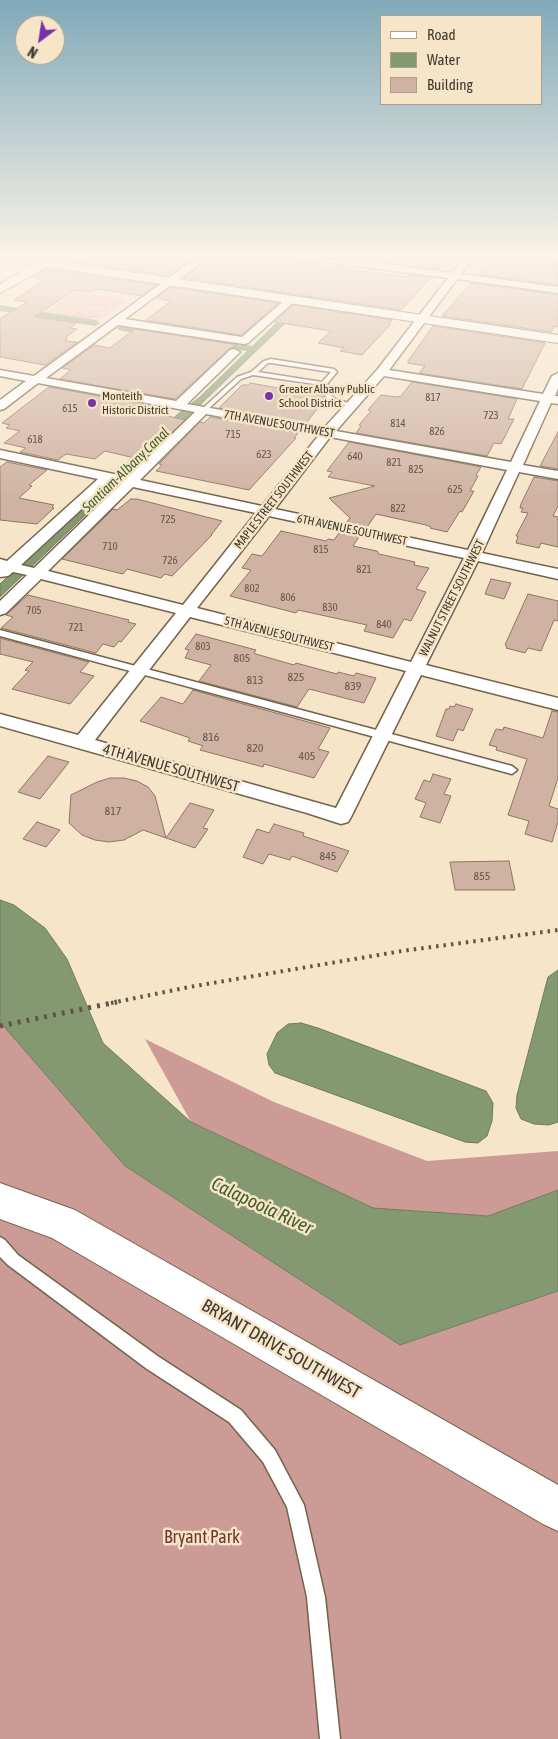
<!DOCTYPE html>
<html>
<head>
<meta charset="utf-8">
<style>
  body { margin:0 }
  #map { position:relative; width:558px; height:1739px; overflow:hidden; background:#f6e5c9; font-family:"Asap Condensed",sans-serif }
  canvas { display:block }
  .legend { position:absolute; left:380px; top:15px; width:162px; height:90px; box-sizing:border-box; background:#f6e5c9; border:1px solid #ada08b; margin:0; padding:6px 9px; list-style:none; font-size:15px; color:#40392e }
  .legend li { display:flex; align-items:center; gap:10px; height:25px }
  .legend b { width:25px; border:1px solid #ada08b }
  .north { position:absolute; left:15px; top:15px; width:50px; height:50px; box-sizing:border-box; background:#f6e5c9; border:1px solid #ada08b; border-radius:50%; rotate:211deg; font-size:14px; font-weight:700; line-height:20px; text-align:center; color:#40392e }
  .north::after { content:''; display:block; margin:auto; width:18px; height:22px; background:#7833a6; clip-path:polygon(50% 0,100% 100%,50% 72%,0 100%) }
</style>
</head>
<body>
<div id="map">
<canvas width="558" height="1739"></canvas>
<ul class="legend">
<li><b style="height:6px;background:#fff"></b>Road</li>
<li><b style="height:14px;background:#849972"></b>Water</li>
<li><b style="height:14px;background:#cfb2a1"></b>Building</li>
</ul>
<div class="north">N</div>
</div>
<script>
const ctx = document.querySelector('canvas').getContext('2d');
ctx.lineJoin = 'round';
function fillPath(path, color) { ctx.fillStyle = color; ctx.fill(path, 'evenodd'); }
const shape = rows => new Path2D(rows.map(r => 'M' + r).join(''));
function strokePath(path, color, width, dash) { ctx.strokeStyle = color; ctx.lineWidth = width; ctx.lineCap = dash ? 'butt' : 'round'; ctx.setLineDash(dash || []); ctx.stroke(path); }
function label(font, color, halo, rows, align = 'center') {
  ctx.font = font + ' "Asap Condensed",sans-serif'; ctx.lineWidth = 5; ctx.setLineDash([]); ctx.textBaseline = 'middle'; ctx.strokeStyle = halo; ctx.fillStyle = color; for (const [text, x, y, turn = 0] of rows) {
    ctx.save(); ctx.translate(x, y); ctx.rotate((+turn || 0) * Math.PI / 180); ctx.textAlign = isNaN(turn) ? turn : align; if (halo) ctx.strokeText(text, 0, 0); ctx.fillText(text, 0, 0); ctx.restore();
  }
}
fillPath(shape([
  [76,292,98,295,129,300,96,323,42,314]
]), '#f3c3bd');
fillPath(shape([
  [0,1022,125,1166,400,1345,558,1291,558,1739,0,1739],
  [145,1039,274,1102,427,1161,558,1151,558,1190,488,1216,373,1208,191,1122]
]), '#cd9b95');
const water = shape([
  [343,259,352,259,0,597,0,584,178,414,200,397,343,259],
  [0,900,14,905,45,928,67,959,103,1043,191,1122,373,1208,488,1216,558,1190,558,1291,400,1345,125,1166,0,1022,0,900],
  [558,970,558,1122,549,1125,534,1124,521,1119,516,1108,517,1095,548,977,558,970],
  [301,1023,318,1028,486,1091,493,1103,492,1121,487,1136,478,1143,465,1142,275,1073,269,1065,267,1054,277,1033,288,1024,301,1023]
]);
fillPath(water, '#849972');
strokePath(water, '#707c5e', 1);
fillPath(shape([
  [0,305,95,320,100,323,95,326,0,311,0,305],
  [122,325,161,332,166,335,161,338,118,330,117,328,122,325],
  [206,339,253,346,259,349,253,352,202,344,201,342,206,339]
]), '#849972');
const building = shape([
  [57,259,192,259,169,276,57,259],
  [208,259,291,259,320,263,318,265,407,277,409,275,431,278,401,310,184,278,208,259],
  [423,259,449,259,439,269,417,266,423,259],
  [490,259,557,259,555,262,558,263,558,285,479,274,490,259],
  [47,269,156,285,141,296,100,289,88,292,75,290,34,317,76,323,70,328,77,329,66,337,67,339,65,341,77,342,45,365,0,357,0,319,27,302,14,300,46,279,33,277,47,269],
  [471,283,558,295,558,327,554,326,551,332,442,316,471,283],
  [171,287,278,303,241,335,146,320,171,301,157,298,171,287],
  [293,305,392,320,389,323,391,324,362,355,340,351,344,348,318,343,331,331,275,322,293,305],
  [433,326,545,343,522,389,419,373,425,366,408,363,408,361,433,326],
  [135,329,237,345,229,349,175,399,60,379,71,370,62,368,94,345,110,348,135,329],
  [412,382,517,399,508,419,514,419,501,444,494,443,487,456,356,433,361,426,359,425,371,411,368,410,381,395,396,397,401,396,412,382],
  [250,383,323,396,325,399,306,423,219,408,242,385,248,385,250,383],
  [49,387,165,408,159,414,185,420,143,460,105,451,95,459,66,454,58,460,20,452,26,448,4,443,20,431,6,428,10,425,2,423,49,387],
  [210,417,298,433,294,438,296,438,249,490,156,471,162,465,159,464,200,422,204,423,210,417],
  [558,432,558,469,540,466,558,432],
  [349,442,481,467,476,475,478,476,470,491,474,491,462,512,460,511,447,532,430,528,431,527,426,525,376,514,367,527,347,522,350,518,329,498,375,486,328,477,332,472,327,471,349,442],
  [7,462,47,470,29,485,32,486,19,498,54,505,52,507,54,508,37,524,0,520,0,467,7,462],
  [534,477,558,481,558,506,553,516,558,517,558,547,541,543,539,548,516,543,518,536,516,536,528,513,521,512,523,508,520,508,521,504,534,477],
  [131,499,137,499,222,521,211,535,212,535,172,576,165,574,161,578,127,569,123,574,62,559,113,509,117,510,131,499],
  [281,531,326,541,328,539,334,540,339,533,359,537,353,546,377,551,379,554,415,562,414,565,429,568,416,589,426,592,411,621,404,619,393,638,364,631,367,625,298,610,296,613,230,596,251,570,242,568,252,554,262,556,281,531],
  [491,579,511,583,504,599,485,594,491,579],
  [528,594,558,601,558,621,554,620,541,651,528,648,525,653,506,648,507,646,505,645,528,594],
  [28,595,129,620,128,622,136,624,121,642,119,641,114,647,103,644,96,653,1,628,13,617,6,615,28,595],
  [196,634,256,650,254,653,256,654,294,665,296,663,337,674,338,672,354,676,356,673,376,678,364,703,309,689,297,707,199,681,211,665,185,658,189,650,185,649,196,634],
  [0,638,89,662,80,672,94,676,70,704,12,689,29,671,25,670,33,662,0,654,0,638],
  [193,690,330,728,318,749,329,752,314,778,264,764,263,767,200,750,203,746,188,741,190,738,140,721,161,697,183,704,193,690],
  [456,704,473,709,463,731,458,729,453,741,436,736,446,709,449,709,450,706,454,707,456,704],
  [552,711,558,712,558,778,549,806,558,809,558,822,552,842,525,834,529,821,508,815,527,759,496,750,497,747,489,745,496,729,503,730,504,727,543,738,552,711],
  [48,756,69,762,40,799,18,792,48,756],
  [433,774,451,779,444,794,451,796,440,823,420,817,426,803,415,799,424,780,430,782,433,774],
  [110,778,124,778,137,781,148,787,155,796,166,838,190,803,214,810,203,828,208,829,195,848,143,830,124,840,109,842,95,840,82,835,69,823,71,795,97,782,110,778],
  [37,822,60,830,46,847,23,839,37,822],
  [274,824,304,833,303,836,349,851,337,872,292,856,290,860,269,854,263,864,243,857,257,829,269,833,274,824],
  [509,861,515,890,455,890,450,862,509,861]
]);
fillPath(building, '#cfb2a1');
strokePath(building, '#8f7564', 1);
const service = shape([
  [271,359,334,369,337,372,327,384,331,395,335,399,355,405,352,407,331,401,325,396,321,385,253,375,241,379,206,411,202,411,202,409,237,377,251,372,264,361,271,359],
  [268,363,271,363,331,372,322,382,258,372,268,363],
  [0,630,512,766,517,770,512,774,0,636,0,630],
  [0,1237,5,1240,18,1255,159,1357,241,1410,275,1450,304,1505,325,1597,340,1739,320,1739,307,1597,287,1507,263,1462,229,1422,147,1369,8,1265,0,1257,0,1237]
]);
const minor = shape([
  [195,259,206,259,125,319,242,337,287,298,295,298,296,300,248,343,244,344,118,325,46,378,176,401,230,350,234,349,240,352,238,354,187,404,324,428,377,370,448,278,326,262,321,259,348,259,452,273,463,259,473,259,461,274,558,287,558,293,457,279,389,370,543,394,552,376,558,373,558,388,555,396,558,396,558,404,551,403,523,465,558,471,558,479,519,472,482,553,558,569,558,579,478,561,426,665,558,698,558,710,421,675,351,817,348,822,341,824,307,813,0,726,0,714,78,735,176,613,41,579,6,613,0,615,0,601,27,575,13,572,8,576,0,577,0,559,7,561,98,479,0,458,0,450,128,477,195,412,38,383,4,409,0,410,0,400,26,381,0,376,0,370,34,376,195,259],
  [384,376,540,401,511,462,336,431,384,376],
  [206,414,319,435,262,506,140,480,206,414],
  [330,437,507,470,468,550,275,509,330,437],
  [111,482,121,484,34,568,21,565,111,482],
  [133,487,256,513,183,605,48,571,133,487],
  [269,516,464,558,411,662,197,608,269,516],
  [190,617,406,671,336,808,95,740,190,617]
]);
const tertiary = shape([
  [14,259,55,259,56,261,558,335,558,343,47,267,0,293,0,284,33,265,16,262,14,259],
  [0,1183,75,1210,558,1485,558,1531,543,1524,52,1238,0,1219,0,1183]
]);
strokePath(service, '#73634b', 3);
strokePath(minor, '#73634b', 3);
strokePath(tertiary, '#73634b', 2);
strokePath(shape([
  [73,316,79,315],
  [97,316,84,317,78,313,89,305,96,304,105,305,107,310]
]), '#9b8f7c', 1, [2, 2]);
fillPath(service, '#fff');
fillPath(minor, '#fff');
fillPath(tertiary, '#fff');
strokePath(shape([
  [111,1003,189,987,402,951,558,930]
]), '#5f5648', 4, [2.5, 5]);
strokePath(shape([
  [0,1026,117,1002]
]), '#5f5648', 5, [3, 6]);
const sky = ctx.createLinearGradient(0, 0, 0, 503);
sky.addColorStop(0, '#80a9b9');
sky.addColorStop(0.51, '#fbf3e7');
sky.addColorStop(1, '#fbf3e700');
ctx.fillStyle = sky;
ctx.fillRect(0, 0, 558, 503);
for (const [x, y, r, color] of [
  [269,396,5,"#7833a6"],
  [92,403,5,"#7833a6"]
]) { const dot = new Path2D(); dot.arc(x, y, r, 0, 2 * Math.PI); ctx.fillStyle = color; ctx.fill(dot); strokePath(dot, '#f6e5c9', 2); }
label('11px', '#64574b', null, [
  ["817",433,398],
  ["615",70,409],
  ["723",491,416],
  ["814",398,424],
  ["826",437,432],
  ["715",233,435],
  ["618",35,440],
  ["623",264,455],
  ["640",355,457],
  ["821",394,463],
  ["825",416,470],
  ["625",455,490],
  ["822",398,509],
  ["725",168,520],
  ["710",110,547],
  ["815",321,550],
  ["726",170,561],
  ["821",364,570],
  ["802",252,589],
  ["806",288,598],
  ["830",330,608],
  ["705",34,611],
  ["840",384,625],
  ["721",76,628],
  ["803",203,647]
]);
label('12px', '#40392e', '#f6e5c9', [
  ["Greater Albany Public",279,389],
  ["School District",279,403],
  ["Monteith",102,396],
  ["Historic District",102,410]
], 'left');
label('12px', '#40392e', '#f6e5c9', [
  ["7TH AVENUE SOUTHWEST",279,424,10],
  ["MAPLE STREET SOUTHWEST",274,500,-52],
  ["6TH AVENUE SOUTHWEST",352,530,12],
  ["WALNUT STREET SOUTHWEST",452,598,-63],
  ["5TH AVENUE SOUTHWEST",279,634,14]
]);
label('12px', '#64574b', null, [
  ["805",242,658],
  ["825",296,677],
  ["813",255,680],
  ["839",353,686],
  ["816",211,737],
  ["820",255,748],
  ["405",307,756],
  ["817",113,811],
  ["845",328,856],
  ["855",482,876]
]);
label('italic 14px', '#425e25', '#f6e5c9', [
  ["Santiam-Albany Canal",126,470,-44]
]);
label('15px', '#40392e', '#f6e5c9', [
  ["4TH AVENUE SOUTHWEST",171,768,16]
]);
label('18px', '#40392e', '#f6e5c9', [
  ["BRYANT DRIVE SOUTHWEST",281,1349,30]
]);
label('18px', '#73332e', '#f6e5c9', [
  ["Bryant Park",202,1537]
]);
label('italic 19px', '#425e25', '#f6e5c9', [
  ["Calapooia River",262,1206,25]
]);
</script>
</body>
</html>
